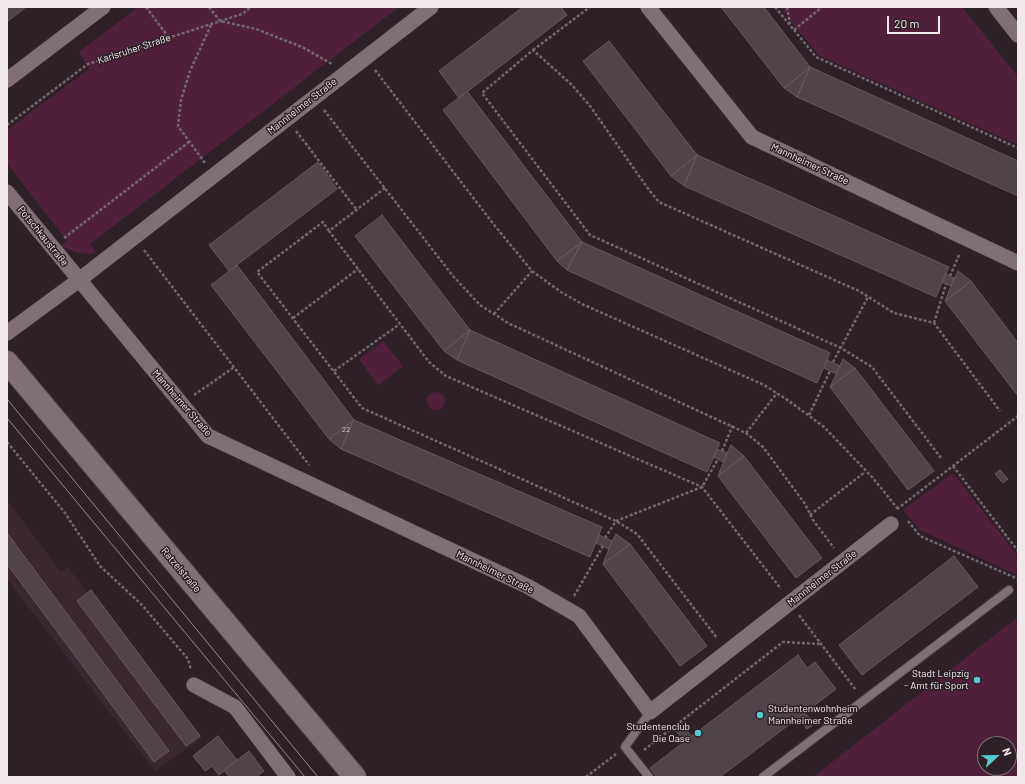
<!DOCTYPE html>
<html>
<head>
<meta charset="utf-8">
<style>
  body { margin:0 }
  #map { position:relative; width:1025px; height:784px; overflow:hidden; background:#2d2127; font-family:Barlow,sans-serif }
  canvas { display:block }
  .frame { position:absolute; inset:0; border:8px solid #f1e8ec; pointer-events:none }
  .north { position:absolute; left:977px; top:736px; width:40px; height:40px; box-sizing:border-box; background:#2d2127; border:1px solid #7b7176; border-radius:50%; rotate:68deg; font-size:11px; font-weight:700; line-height:16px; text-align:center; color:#f1e8ec }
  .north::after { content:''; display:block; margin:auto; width:14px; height:18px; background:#52cdd0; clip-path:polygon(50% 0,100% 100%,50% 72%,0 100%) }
  .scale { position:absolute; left:887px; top:16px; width:53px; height:18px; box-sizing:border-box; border:2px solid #f1e8ec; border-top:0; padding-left:5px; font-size:12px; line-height:14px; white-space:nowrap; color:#f1e8ec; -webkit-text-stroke:3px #2d2127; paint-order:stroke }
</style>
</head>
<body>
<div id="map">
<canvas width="1025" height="784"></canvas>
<div class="frame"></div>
<div class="north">N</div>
<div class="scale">20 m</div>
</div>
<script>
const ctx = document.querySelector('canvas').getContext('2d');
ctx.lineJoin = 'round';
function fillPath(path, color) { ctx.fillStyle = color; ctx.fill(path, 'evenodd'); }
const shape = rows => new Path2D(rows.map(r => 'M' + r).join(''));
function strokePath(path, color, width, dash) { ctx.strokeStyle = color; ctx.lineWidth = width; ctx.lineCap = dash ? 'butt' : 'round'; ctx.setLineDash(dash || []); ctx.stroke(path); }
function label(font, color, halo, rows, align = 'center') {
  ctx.font = font + ' Barlow,sans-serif'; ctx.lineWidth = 3; ctx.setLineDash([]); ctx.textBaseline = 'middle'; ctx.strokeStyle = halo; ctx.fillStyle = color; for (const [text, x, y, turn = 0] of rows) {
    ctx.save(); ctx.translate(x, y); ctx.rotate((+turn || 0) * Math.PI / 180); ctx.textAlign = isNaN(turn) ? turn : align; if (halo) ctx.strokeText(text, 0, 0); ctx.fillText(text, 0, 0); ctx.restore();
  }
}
fillPath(shape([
  [7,500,61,572,68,567,87,593,91,590,202,738,155,771,7,579]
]), '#3a2831');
fillPath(shape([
  [138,7,399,7,90,244,96,253,87,254,74,252,61,246,67,241,7,163,7,130,89,69,79,52],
  [780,7,962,7,1018,77,1018,145,818,55],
  [383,341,403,366,378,385,359,359],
  '427 401a9 9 0 1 1 18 0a9 9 0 1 1-18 0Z',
  [953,473,1018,556,1017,575,920,530,903,510],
  [1018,617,1018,777,813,777],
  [985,744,1009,744,1009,768,985,768]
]), '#50203b');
const building = shape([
  [7,7,26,7,7,22,7,7],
  [523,7,561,7,567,15,459,98,439,71,523,7],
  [721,7,764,7,810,67,784,88,721,7],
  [609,41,697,155,671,176,583,61,609,41],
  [810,67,797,97,784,88,810,67],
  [810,67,1018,161,1018,196,797,97,810,67],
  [467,91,582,242,557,261,443,110,467,91],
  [697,155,949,267,936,297,684,186,697,155],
  [697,155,684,186,671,176,697,155],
  [318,162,337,189,229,271,209,245,318,162],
  [382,215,470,330,444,351,355,236,382,215],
  [582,242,567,270,557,261,582,242],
  [582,242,830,353,817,383,567,270,582,242],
  [237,265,354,420,329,439,211,285,237,265],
  [958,271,971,281,945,301,951,286,958,271],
  [946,274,954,278,951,286,942,282,946,274],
  [971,281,1018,343,1018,396,945,301,971,281],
  [470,330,457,360,444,351,470,330],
  [470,330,720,443,707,472,457,360,470,330],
  [843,359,855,368,830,387,836,374,843,359],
  [827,360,840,366,836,374,824,368,827,360],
  [855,368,934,471,908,490,830,387,855,368],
  [354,420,602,527,590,557,341,449,354,420],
  [354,420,341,449,329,439,354,420],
  [731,445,744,456,718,476,727,453,731,445],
  [717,449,727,453,723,462,714,457,717,449],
  [744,456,822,558,796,578,718,476,744,456],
  [1000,470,1008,479,1003,483,995,474,1000,470],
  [7,533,169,751,154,762,7,564,7,533],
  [616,534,630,544,603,564,612,541,616,534],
  [599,535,612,541,609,549,596,543,599,535],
  [630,544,707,646,680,666,603,564,630,544],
  [954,556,978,587,862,675,839,645,954,556],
  [91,590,200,736,186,746,77,601,91,590],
  [798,655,807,668,815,662,836,689,720,777,657,777,650,768,798,655],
  [805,713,814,724,807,729,798,718,805,713],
  [682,724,691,736,684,741,675,729,682,724],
  [218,736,237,760,219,775,212,766,205,771,193,756,218,736],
  [249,751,264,771,256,777,229,777,224,770,249,751]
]);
fillPath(building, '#51434a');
strokePath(building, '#66575e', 1);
const lane = shape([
  [649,777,625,747,650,712],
  [763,777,1009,590]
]);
const street = shape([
  [648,7,752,137,1018,263],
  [996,7,1018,35],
  [7,80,103,7],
  [7,192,208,436,527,586,579,616,650,712,891,524],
  [7,333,79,280,431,7],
  [194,685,235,707,288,777]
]);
const secondary = shape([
  [7,362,355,777]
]);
strokePath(lane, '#4a3f45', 10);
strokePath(street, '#4a3f45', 16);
strokePath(secondary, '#4a3f45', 24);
strokePath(shape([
  [146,7,169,38],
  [209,7,220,21,256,29,302,47,332,64],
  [775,7,794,30,822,7],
  [787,7,790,24],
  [794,30,816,57,1018,148],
  [533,50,590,7],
  [375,70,495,226,532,271,561,292,582,304,764,385,789,401,824,427,872,477,898,509],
  [324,110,453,276,480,305,508,323,746,433,763,447,805,504,813,520,834,548],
  [7,125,88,64,242,14,251,7],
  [296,131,357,210],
  [205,163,178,126,181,100,190,71,211,25],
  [385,188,329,231,429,362,446,376,702,487,781,589],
  [329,231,323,222,257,272,362,408,616,521,637,534,717,638],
  [64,238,189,142],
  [144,250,309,465],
  [950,276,960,253],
  [494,314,532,271],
  [293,318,358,269],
  [934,323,946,284],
  [833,362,868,297],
  [334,371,400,324],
  [194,395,233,368],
  [809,415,830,371],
  [746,433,777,393],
  [7,442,65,513,100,566,142,605,188,659,191,670],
  [722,451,733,425],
  [941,458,872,367,841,348,590,235,482,93,533,50,572,85,590,106,649,190,659,202,859,291,894,313,934,323,1000,411],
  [953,466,1018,551],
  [897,509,1018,416],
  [810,515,865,472],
  [908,521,920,536,1018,579],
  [605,538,616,521,702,487,718,459],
  [574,596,603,546],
  [799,615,856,690],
  [644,750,783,642,821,644],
  [586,777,616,754]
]), '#72676c', 2.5, [3, 2]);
strokePath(lane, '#7f6f76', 8);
strokePath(street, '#7f6f76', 15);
strokePath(secondary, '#7f6f76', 22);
strokePath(shape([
  [7,399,318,777],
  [7,418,305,777]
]), '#92878c', 1);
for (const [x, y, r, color] of [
  [977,680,4,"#52cdd0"],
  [760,715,4,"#52cdd0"],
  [698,733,4,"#52cdd0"]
]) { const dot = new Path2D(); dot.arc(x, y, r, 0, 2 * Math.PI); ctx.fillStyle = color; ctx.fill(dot); strokePath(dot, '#2d2127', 1.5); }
label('8px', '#c9bfc4', null, [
  ["22",346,429]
]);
label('10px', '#f1e8ec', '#2d2127', [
  ["Karlsruher Straße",134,49,-18],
  ["Mannheimer Straße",302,106,-38],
  ["Mannheimer Straße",810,164,25],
  ["Potschkaustraße",43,236,51],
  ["Mannheimer Straße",182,403,49],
  ["Ratzelstraße",181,570,50],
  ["Mannheimer Straße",495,572,26],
  ["Mannheimer Straße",822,578,-38]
]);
label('10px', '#f1e8ec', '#2d2127', [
  ["Stadt Leipzig",969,674],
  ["- Amt für Sport",969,686],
  ["Studentenwohnheim",768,709,"left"],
  ["Mannheimer Straße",768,721,"left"],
  ["Studentenclub",690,727],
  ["Die Oase",690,739]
], 'right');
</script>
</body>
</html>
